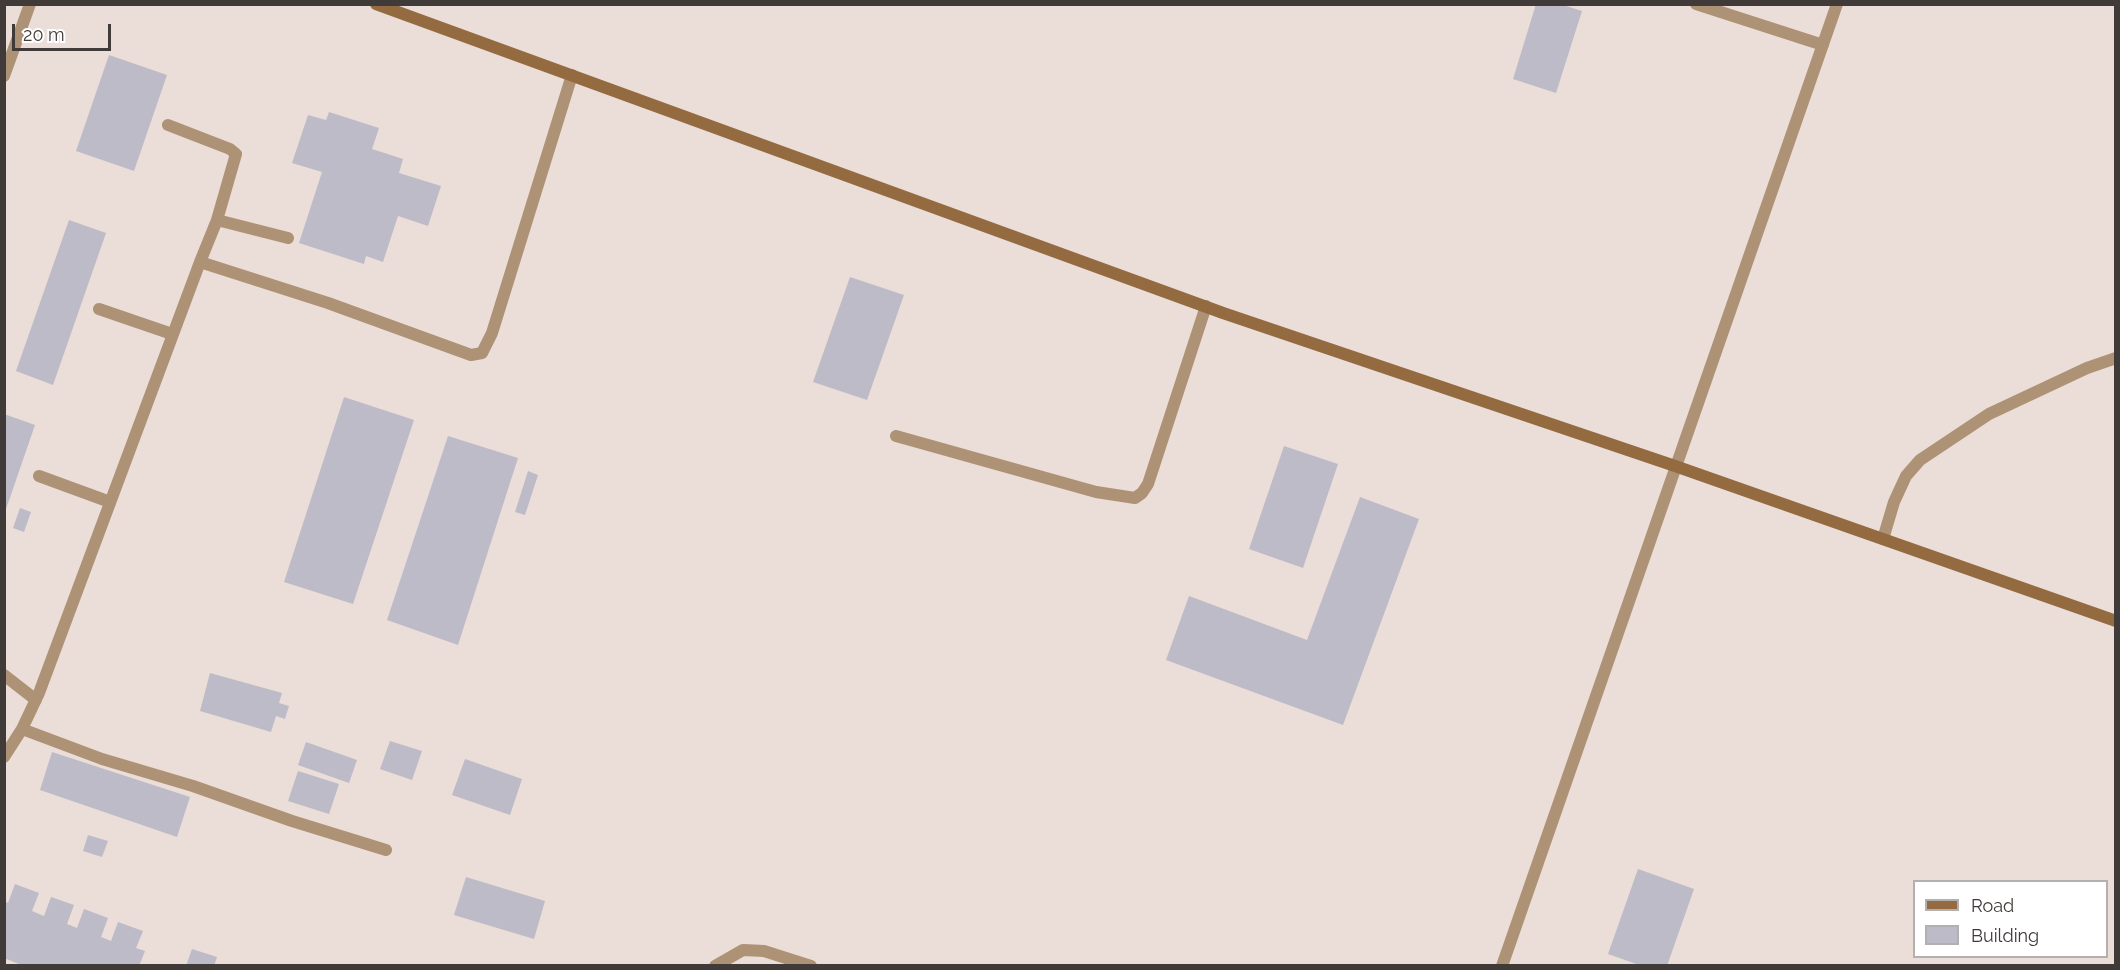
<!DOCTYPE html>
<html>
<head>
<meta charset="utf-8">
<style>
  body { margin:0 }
  #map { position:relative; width:2120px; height:970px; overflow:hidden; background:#ebddd7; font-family:Raleway,sans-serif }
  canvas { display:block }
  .frame { position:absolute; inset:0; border:6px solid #403a38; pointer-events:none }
  .legend { position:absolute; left:1913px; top:880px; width:195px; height:78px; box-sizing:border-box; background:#fff; border:2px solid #b3b0af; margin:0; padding:8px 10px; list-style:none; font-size:18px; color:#403a38 }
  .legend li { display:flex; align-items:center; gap:12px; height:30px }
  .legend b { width:30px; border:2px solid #b3b0af }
  .scale { position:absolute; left:12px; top:24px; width:99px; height:27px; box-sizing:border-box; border:3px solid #403a38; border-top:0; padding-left:8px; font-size:18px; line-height:21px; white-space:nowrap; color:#403a38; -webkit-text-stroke:4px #fff; paint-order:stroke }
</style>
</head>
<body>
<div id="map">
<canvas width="2120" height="970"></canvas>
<div class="frame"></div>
<ul class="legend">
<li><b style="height:8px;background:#946b40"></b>Road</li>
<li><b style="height:16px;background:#bdbbc8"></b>Building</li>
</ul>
<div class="scale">20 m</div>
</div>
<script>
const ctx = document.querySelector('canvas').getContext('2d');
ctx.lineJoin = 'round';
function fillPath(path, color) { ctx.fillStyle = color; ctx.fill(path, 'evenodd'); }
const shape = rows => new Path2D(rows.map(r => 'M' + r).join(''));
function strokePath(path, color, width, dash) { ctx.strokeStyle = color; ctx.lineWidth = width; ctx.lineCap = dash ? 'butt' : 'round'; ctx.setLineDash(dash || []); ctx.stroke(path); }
fillPath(shape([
  [1536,4,1560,4,1582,11,1556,93,1513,79],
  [109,55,167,75,134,171,76,151],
  [329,112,379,128,372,149,403,159,399,173,441,186,428,226,398,216,383,262,366,256,364,264,299,243,322,172,292,163,308,115,326,120],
  [69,220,106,233,53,385,16,371],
  [850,277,904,295,867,400,813,382],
  [344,397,414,420,353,604,284,582],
  [4,414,35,425,5,512,4,512],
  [448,436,518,458,458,645,387,620],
  [1284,446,1338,464,1303,568,1249,549],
  [528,471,538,475,525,515,515,512],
  [1360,497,1419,519,1343,725,1166,660,1189,596,1307,640],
  [20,508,31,512,24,532,13,528],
  [210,673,282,693,279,703,289,706,285,719,276,716,271,732,200,711],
  [390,741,422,751,412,780,380,769],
  [306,742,357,760,349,783,298,765],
  [52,752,190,797,177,837,40,790],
  [465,759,522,779,510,815,452,795],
  [298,771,339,784,329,814,288,801],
  [88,835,108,841,102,857,83,851],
  [1638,869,1694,889,1667,966,1642,966,1608,954],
  [466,877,545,901,534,939,454,915],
  [15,884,39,893,32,911,44,916,51,897,74,905,67,924,77,928,84,909,108,918,101,937,111,941,118,922,143,931,136,948,145,951,139,966,24,966,4,958,4,901,8,903],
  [192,949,217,957,214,966,186,966]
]), '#bdbbc8');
strokePath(shape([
  [168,125,230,149,236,154,217,220],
  [200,262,217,220,288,238],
  [99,309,172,334],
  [896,436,1096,492,1135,498,1142,493,1148,484,1206,306],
  [39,476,110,502],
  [4,675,36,700],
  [22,729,102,759,193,786,292,821,386,850],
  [4,757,22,729,39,693,200,262,328,303,471,355,482,353,492,333,572,75],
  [715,966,743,950,764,951,811,966]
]), '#ae9276', 12);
strokePath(shape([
  [1696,4,1823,45],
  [4,76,30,4],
  [1883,539,1894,502,1906,476,1920,460,1989,414,2087,368,2116,358],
  [1502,966,1837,4]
]), '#ae9276', 12);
strokePath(shape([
  [376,4,1223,313,1675,466,2116,621]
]), '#946b40', 12);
</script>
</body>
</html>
